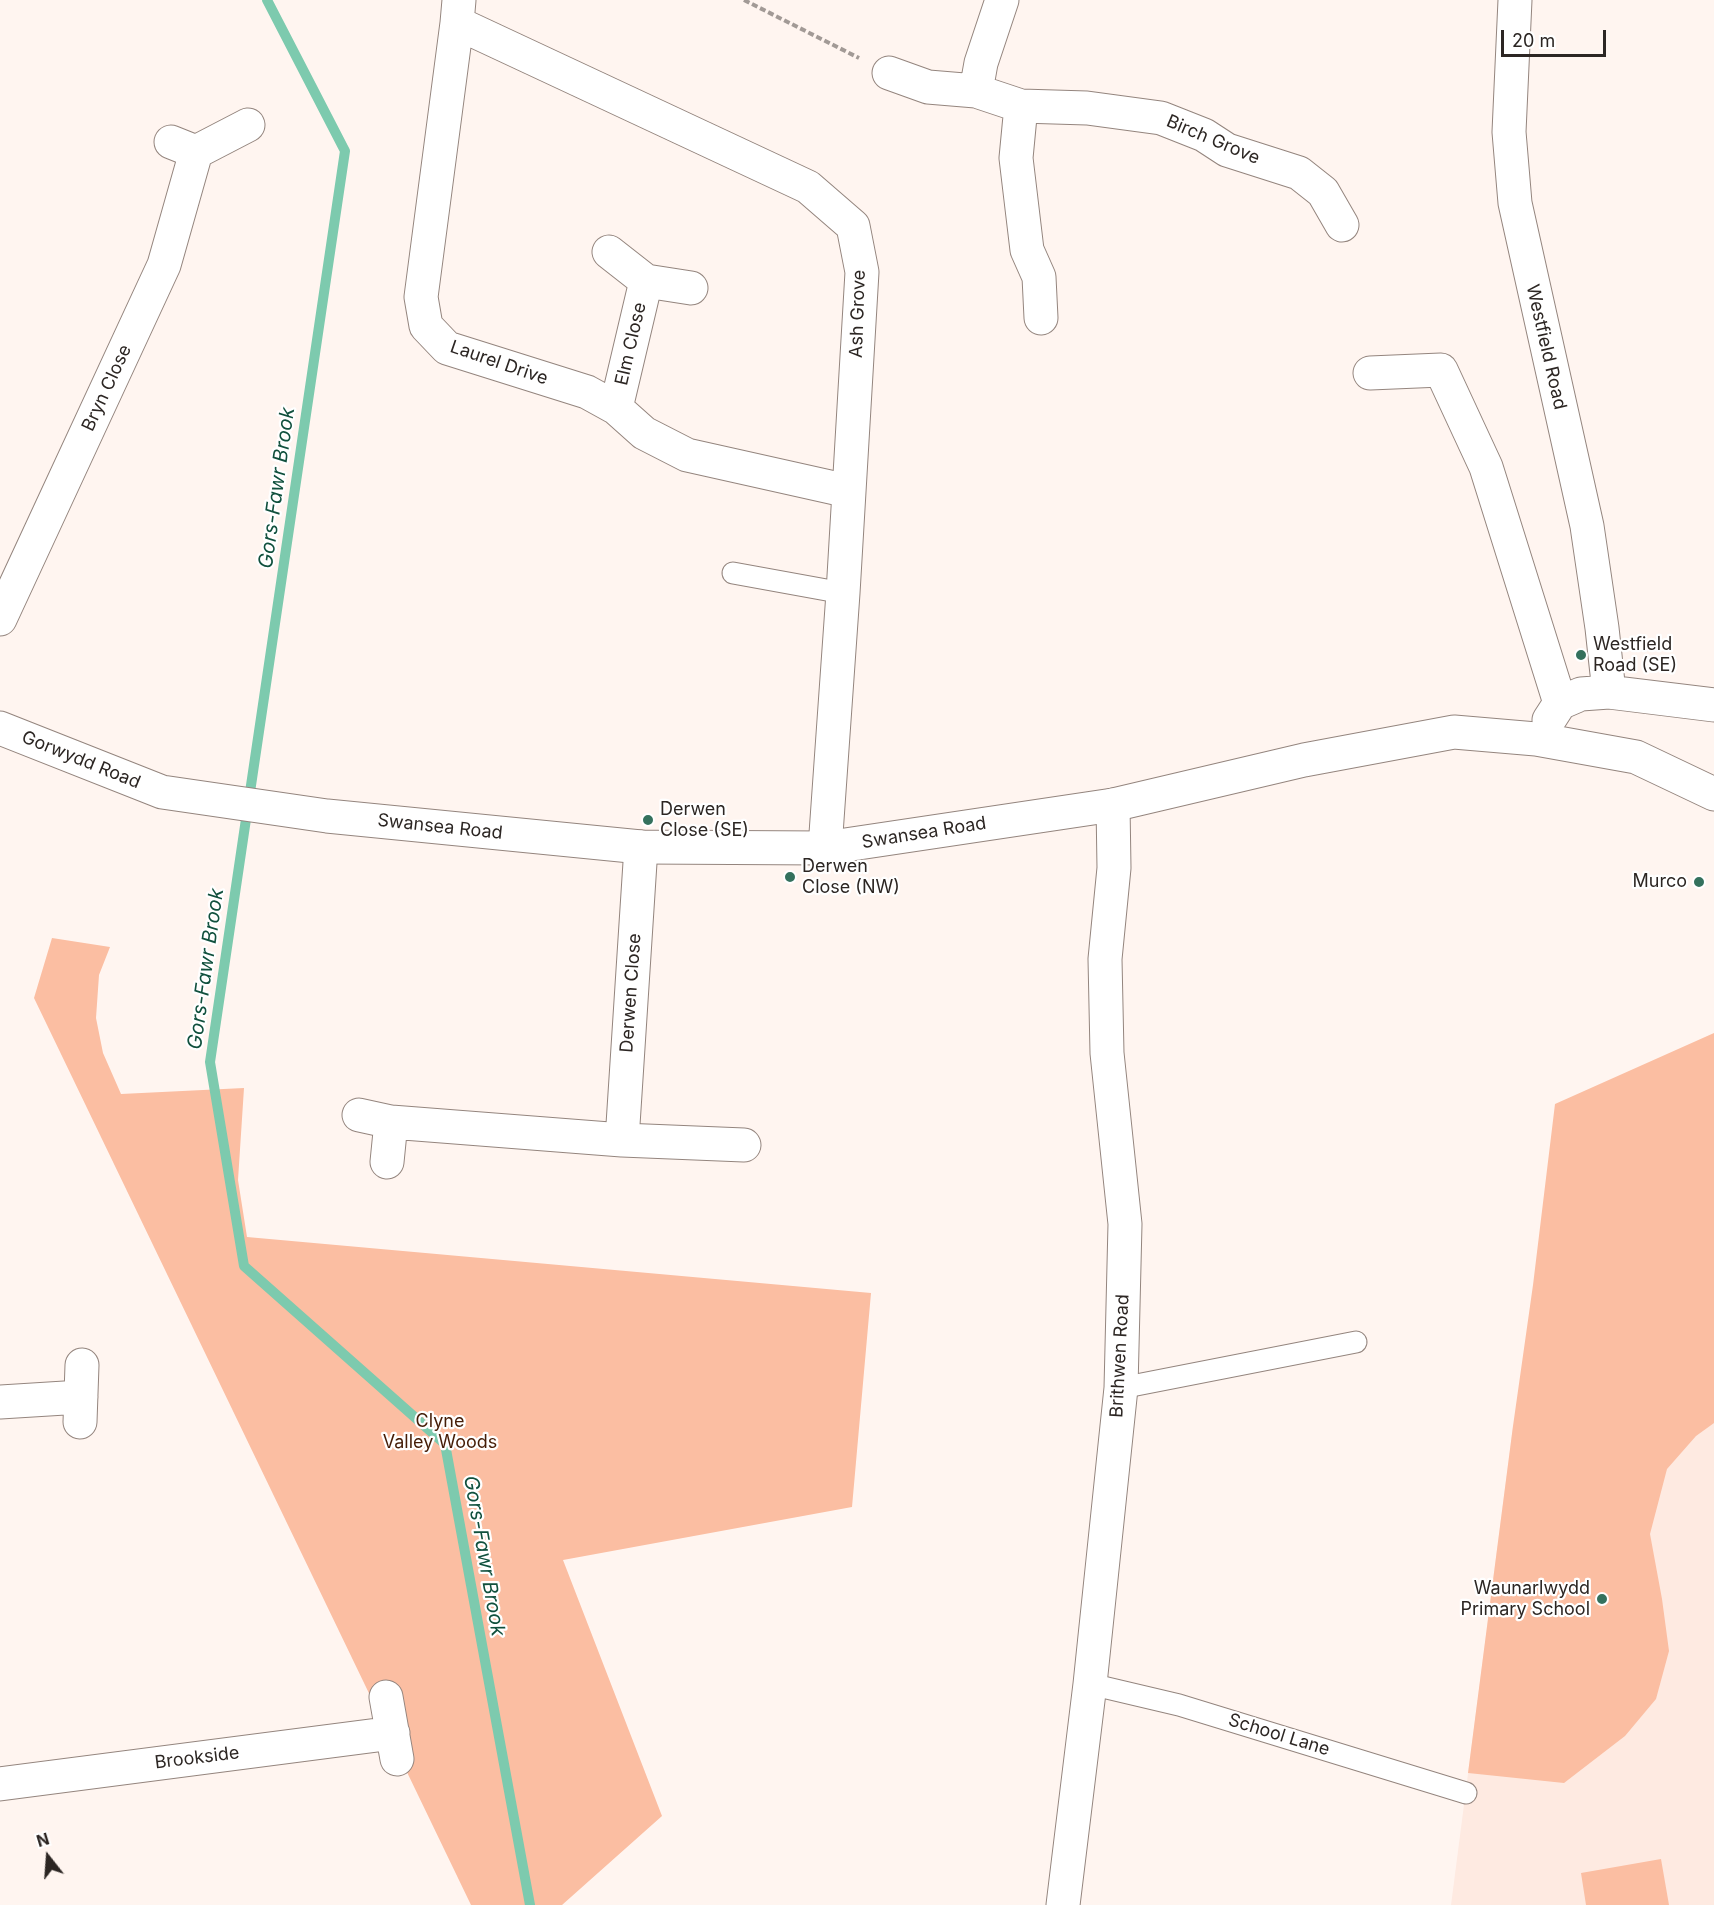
<!DOCTYPE html>
<html>
<head>
<meta charset="utf-8">
<style>
  body { margin:0 }
  #map { position:relative; width:1714px; height:1905px; overflow:hidden; background:#fff5f0; font-family:Inter,sans-serif }
  canvas { display:block }
  .north { position:absolute; left:18px; top:1827px; width:60px; height:60px; -webkit-text-stroke:4px #fff; paint-order:stroke; rotate:343deg; font-size:16px; font-weight:700; line-height:24px; text-align:center; color:#2c2623 }
  .north::after { content:''; display:block; margin:auto; width:21px; height:27px; background:#2c2623; clip-path:polygon(50% 0,100% 100%,50% 72%,0 100%) }
  .scale { position:absolute; left:1501px; top:30px; width:105px; height:27px; box-sizing:border-box; border:3px solid #2c2623; border-top:0; padding-left:8px; font-size:18px; line-height:21px; white-space:nowrap; color:#2c2623; -webkit-text-stroke:4px #fff; paint-order:stroke }
</style>
</head>
<body>
<div id="map">
<canvas width="1714" height="1905"></canvas>
<div class="north">N</div>
<div class="scale">20 m</div>
</div>
<script>
const ctx = document.querySelector('canvas').getContext('2d');
ctx.lineJoin = 'round';
function fillPath(path, color) { ctx.fillStyle = color; ctx.fill(path, 'evenodd'); }
const shape = rows => new Path2D(rows.map(r => 'M' + r).join(''));
function strokePath(path, color, width, dash) { ctx.strokeStyle = color; ctx.lineWidth = width; ctx.lineCap = dash ? 'butt' : 'round'; ctx.setLineDash(dash || []); ctx.stroke(path); }
function label(font, color, halo, rows, align = 'center') {
  ctx.font = font + ' Inter,sans-serif'; ctx.lineWidth = 4.5; ctx.setLineDash([]); ctx.textBaseline = 'middle'; ctx.strokeStyle = halo; ctx.fillStyle = color; for (const [text, x, y, turn = 0] of rows) {
    ctx.save(); ctx.translate(x, y); ctx.rotate((+turn || 0) * Math.PI / 180); ctx.textAlign = isNaN(turn) ? turn : align; if (halo) ctx.strokeText(text, 0, 0); ctx.fillText(text, 0, 0); ctx.restore();
  }
}
fillPath(shape([
  [1714,1220,1714,1905,1451,1905,1513,1426]
]), '#feeae1');
fillPath(shape([
  [52,938,110,947,99,975,96,1018,103,1053,121,1094,244,1088,238,1180,247,1237,871,1293,852,1507,563,1560,662,1816,562,1905,471,1905,34,998],
  [1714,1033,1714,1423,1696,1436,1667,1469,1650,1534,1662,1599,1669,1651,1656,1699,1625,1736,1564,1783,1468,1773,1513,1426,1533,1285,1555,1104],
  [1661,1859,1669,1905,1586,1905,1581,1873]
]), '#fbbea2');
strokePath(shape([
  [267,0,345,151,210,1062,244,1266,445,1444,530,1905]
]), '#7dcaae', 10);
const service = shape([
  [733,573,843,593],
  [1121,1388,1356,1342],
  [1090,1684,1179,1705,1466,1793]
]);
const minor = shape([
  [459,0,457,23,421,297,426,326,447,348,587,392,616,408,644,433,687,455,848,491],
  [1515,0,1509,132,1515,203,1587,526,1602,628,1609,692],
  [457,23,808,187,853,226,862,272,843,593,825,848],
  [889,73,928,87,976,91,1021,106,1087,108,1161,118,1204,135,1227,150,1299,173,1323,192,1342,225],
  [976,91,981,63,1002,0],
  [1021,106,1016,158,1027,250,1039,277,1041,318],
  [196,152,248,125],
  [609,252,646,281,691,288],
  [1370,373,1441,370,1486,467,1560,703],
  [616,408,646,281],
  [0,619,164,265,196,152,171,142],
  [1549,720,1560,703,1581,694,1609,692,1714,705],
  [359,1115,391,1122,622,1140,744,1145],
  [622,1140,641,847],
  [387,1162,391,1122],
  [0,1402,81,1397],
  [80,1422,82,1365],
  [386,1697,397,1759],
  [0,1784,393,1733],
  [1063,1905,1090,1684,1121,1388,1125,1224,1107,1053,1105,959,1114,868,1113,805]
]);
const secondary = shape([
  [0,728,162,792,327,816,641,847,825,848,1113,805,1304,760,1454,732,1536,739,1636,757,1714,794]
]);
strokePath(service, '#94857e', 23);
strokePath(minor, '#94857e', 35);
strokePath(secondary, '#94857e', 35);
strokePath(shape([
  [744,0,859,58]
]), '#a29a96', 4, [6, 3]);
strokePath(service, '#fff', 21);
strokePath(minor, '#fff', 33);
strokePath(secondary, '#fff', 33);
for (const [x, y, r, color] of [
  [1581,655,6,"#34715d"],
  [648,820,6,"#34715d"],
  [790,877,6,"#34715d"],
  [1699,882,6,"#34715d"],
  [1602,1599,6,"#34715d"]
]) { const dot = new Path2D(); dot.arc(x, y, r, 0, 2 * Math.PI); ctx.fillStyle = color; ctx.fill(dot); strokePath(dot, '#fff', 2); }
label('18px', '#2c2623', '#fff', [
  ["Birch Grove",1213,140,23],
  ["Ash Grove",858,314,-88],
  ["Elm Close",631,344,-77],
  ["Westfield Road",1546,347,77],
  ["Laurel Drive",499,363,19],
  ["Bryn Close",107,388,-65],
  ["Gorwydd Road",81,760,22],
  ["Swansea Road",440,827,6],
  ["Swansea Road",924,833,-9],
  ["Derwen Close",631,993,-86],
  ["Brithwen Road",1120,1356,-87],
  ["School Lane",1279,1735,17],
  ["Brookside",197,1758,-7]
]);
label('18px', '#2c2623', '#fff', [
  ["Westfield",1593,645],
  ["Road (SE)",1593,666],
  ["Derwen",660,810],
  ["Close (SE)",660,831],
  ["Derwen",802,867],
  ["Close (NW)",802,888],
  ["Murco",1687,882,"right"],
  ["Waunarlwydd",1590,1589,"right"],
  ["Primary School",1590,1610,"right"]
], 'left');
label('18px', '#451d07', '#fff', [
  ["Clyne",440,1422],
  ["Valley Woods",440,1443]
]);
label('italic 20px', '#10503d', '#fff', [
  ["Gors-Fawr Brook",277,488,-82],
  ["Gors-Fawr Brook",206,969,-82],
  ["Gors-Fawr Brook",484,1556,80]
]);
</script>
</body>
</html>
